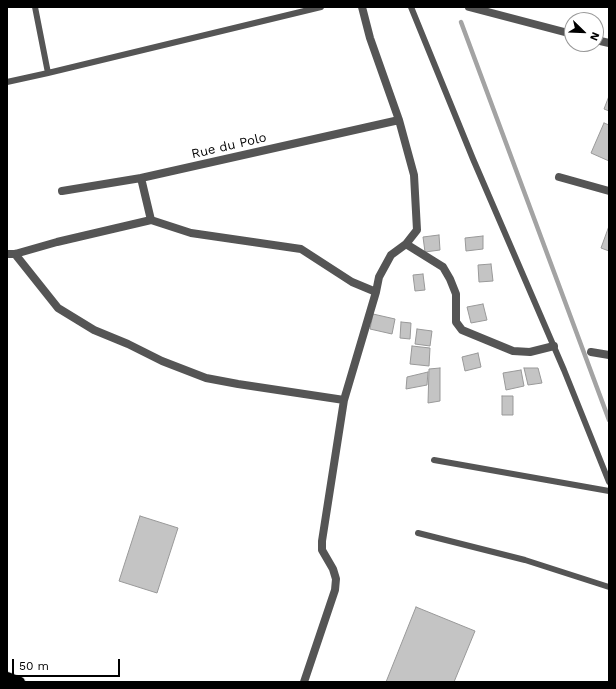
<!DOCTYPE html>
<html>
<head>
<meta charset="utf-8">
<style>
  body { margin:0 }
  #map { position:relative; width:616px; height:689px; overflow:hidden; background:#fff; font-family:"Work Sans",sans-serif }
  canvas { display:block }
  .frame { position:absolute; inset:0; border:8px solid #000; pointer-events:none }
  .north { position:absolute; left:564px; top:12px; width:40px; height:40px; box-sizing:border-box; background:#fff; border:1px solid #999; border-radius:50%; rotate:113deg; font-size:11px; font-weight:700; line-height:16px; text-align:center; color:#000 }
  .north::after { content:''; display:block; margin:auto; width:14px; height:18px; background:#000; clip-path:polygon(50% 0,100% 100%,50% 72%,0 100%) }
  .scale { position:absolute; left:12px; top:659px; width:108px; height:18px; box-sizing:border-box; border:2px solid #000; border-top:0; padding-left:5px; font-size:12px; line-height:14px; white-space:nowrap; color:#000; -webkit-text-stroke:3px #fff; paint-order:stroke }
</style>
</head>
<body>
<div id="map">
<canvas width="616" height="689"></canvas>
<div class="frame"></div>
<div class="north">N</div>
<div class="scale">50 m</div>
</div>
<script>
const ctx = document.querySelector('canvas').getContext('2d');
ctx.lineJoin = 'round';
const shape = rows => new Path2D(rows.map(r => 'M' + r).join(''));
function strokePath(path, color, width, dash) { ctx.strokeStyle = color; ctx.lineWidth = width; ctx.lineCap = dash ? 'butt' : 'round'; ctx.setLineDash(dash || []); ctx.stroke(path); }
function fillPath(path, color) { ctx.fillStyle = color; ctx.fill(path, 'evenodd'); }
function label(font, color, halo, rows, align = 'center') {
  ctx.font = font + ' "Work Sans",sans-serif'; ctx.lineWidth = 3.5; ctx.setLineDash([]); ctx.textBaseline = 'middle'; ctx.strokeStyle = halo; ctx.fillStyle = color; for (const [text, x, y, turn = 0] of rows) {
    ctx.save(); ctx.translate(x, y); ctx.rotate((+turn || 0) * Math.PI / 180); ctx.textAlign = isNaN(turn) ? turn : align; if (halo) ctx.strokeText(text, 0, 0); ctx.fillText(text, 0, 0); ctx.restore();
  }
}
strokePath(shape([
  [461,22,609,420]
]), '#a3a3a3', 4.5);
const building = shape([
  [609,96,609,111,604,109,609,96],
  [604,123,609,125,609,161,591,153,604,123],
  [609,226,609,251,601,248,609,226],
  [439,235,440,250,425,252,423,237,439,235],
  [483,236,483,249,466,251,465,238,483,236],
  [491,264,493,281,479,282,478,265,491,264],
  [423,274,425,290,415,291,413,275,423,274],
  [483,304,487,320,471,323,467,307,483,304],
  [373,314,395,319,392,334,370,329,373,314],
  [401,322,411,323,410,339,400,338,401,322],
  [417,329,432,331,430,346,415,344,417,329],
  [412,346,430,348,429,366,410,364,412,346],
  [478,353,481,367,465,371,462,357,478,353],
  [440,368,440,401,428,403,429,369,440,368],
  [524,368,538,368,542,383,528,385,524,368],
  [521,370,524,386,506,390,503,373,521,370],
  [428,372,427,385,406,389,407,377,428,372],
  [502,396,513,396,513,415,502,415,502,396],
  [140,516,178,528,157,593,119,581,140,516],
  [416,607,475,631,454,682,386,682,416,607]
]);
fillPath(building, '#c4c4c4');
strokePath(building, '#999', 1);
const primary = shape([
  [7,677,20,682]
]);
strokePath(primary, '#dbdbdb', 12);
strokePath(shape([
  [35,7,48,73],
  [411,7,473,159,564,370,609,482],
  [7,82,48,73,321,7],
  [434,460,609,491],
  [418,533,525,560,609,587]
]), '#555', 6);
strokePath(shape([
  [469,7,572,34],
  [596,40,609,43],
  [559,177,609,191],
  [141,178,151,220],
  [62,191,141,178,399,120],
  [406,244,443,267,450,279,456,294,456,322,462,330,513,351,530,352,554,346],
  [7,254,15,254,57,242,151,220,191,233,301,249,352,282,376,292],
  [15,254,58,308,94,330,128,344,162,361,206,378,238,384,344,400],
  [591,352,609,355],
  [304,682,335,590,336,579,333,569,322,550,322,541,344,400,376,292,379,277,391,255,406,244,417,230,414,175,399,120,370,38,362,7]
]), '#555', 8);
strokePath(primary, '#000', 10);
label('13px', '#000', '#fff', [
  ["Rue du Polo",229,146,-13]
]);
</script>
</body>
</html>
